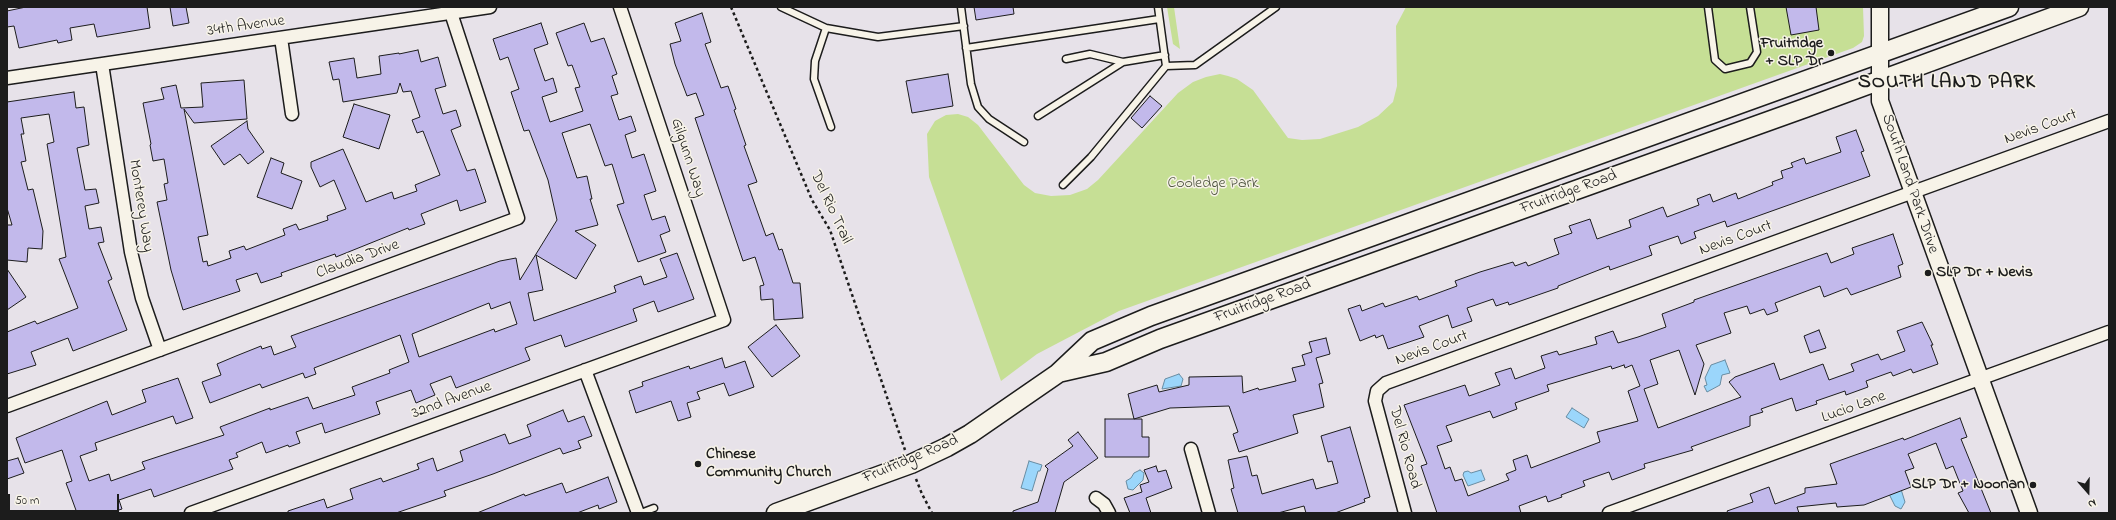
<!DOCTYPE html>
<html>
<head>
<meta charset="utf-8">
<style>
  body { margin:0 }
  #map { position:relative; width:2116px; height:520px; overflow:hidden; background:#e7e2e9; font-family:"Indie Flower",sans-serif }
  canvas { display:block }
  .frame { position:absolute; inset:0; border:8px solid #1c1c1c; pointer-events:none }
  .north { position:absolute; left:2068px; top:472px; width:40px; height:40px; -webkit-text-stroke:3px #f7f3e8; paint-order:stroke; rotate:160deg; font-size:11px; font-weight:700; line-height:16px; text-align:center; color:#1c1c1c }
  .north::after { content:''; display:block; margin:auto; width:14px; height:18px; background:#1c1c1c; clip-path:polygon(50% 0,100% 100%,50% 72%,0 100%) }
  .scale { position:absolute; left:8px; top:494px; width:111px; height:18px; box-sizing:border-box; border:2px solid #1c1c1c; border-top:0; padding-left:5px; font-size:12px; line-height:14px; white-space:nowrap; color:#1c1c1c; -webkit-text-stroke:3px #f7f3e8; paint-order:stroke }
</style>
</head>
<body>
<div id="map">
<canvas width="2116" height="520"></canvas>
<div class="frame"></div>
<div class="north">N</div>
<div class="scale">50 m</div>
</div>
<script>
const ctx = document.querySelector('canvas').getContext('2d');
ctx.lineJoin = 'round';
function fillPath(path, color) { ctx.fillStyle = color; ctx.fill(path, 'evenodd'); }
const shape = rows => new Path2D(rows.map(r => 'M' + r).join(''));
function strokePath(path, color, width, dash) { ctx.strokeStyle = color; ctx.lineWidth = width; ctx.lineCap = dash ? 'butt' : 'round'; ctx.setLineDash(dash || []); ctx.stroke(path); }
function label(font, color, halo, rows, align = 'center') {
  ctx.font = font + ' "Indie Flower",sans-serif'; ctx.lineWidth = 3; ctx.setLineDash([]); ctx.textBaseline = 'middle'; ctx.strokeStyle = halo; ctx.fillStyle = color; for (const [text, x, y, turn = 0] of rows) {
    ctx.save(); ctx.translate(x, y); ctx.rotate((+turn || 0) * Math.PI / 180); ctx.textAlign = isNaN(turn) ? turn : align; if (halo) ctx.strokeText(text, 0, 0); ctx.fillText(text, 0, 0); ctx.restore();
  }
}
fillPath(shape([
  [1167,7,1174,7,1180,49,1173,44],
  [1406,7,1863,7,1864,36,1862,42,1853,48,1119,311,1037,354,1001,381,929,177,927,134,935,121,946,115,958,114,968,117,978,125,1024,185,1035,193,1051,196,1070,195,1087,189,1098,180,1178,93,1193,82,1206,77,1220,74,1228,76,1237,79,1253,90,1288,138,1302,140,1320,139,1358,127,1378,116,1393,102,1397,86,1396,26]
]), '#c6df95');
const water = shape([
  [1725,360,1730,373,1722,375,1720,385,1707,392,1704,386,1707,385,1705,378,1711,365,1725,360],
  [1179,374,1183,379,1181,386,1162,389,1165,379,1179,374],
  [1572,408,1589,419,1584,428,1566,417,1572,408],
  [1029,461,1042,465,1040,471,1038,471,1032,491,1021,488,1029,461],
  [1140,470,1144,473,1143,480,1133,490,1128,489,1126,481,1131,478,1134,473,1140,470],
  [1481,470,1485,480,1468,486,1463,475,1464,472,1468,471,1471,473,1481,470],
  [1900,486,1905,502,1901,509,1895,506,1889,494,1900,486]
]);
fillPath(water, '#9bd6fb');
strokePath(water, '#688ca2', 1);
const building = shape([
  [26,7,147,7,150,28,97,37,94,24,70,28,72,40,58,43,57,40,19,48,14,26,7,27,7,11,26,7],
  [170,7,186,7,189,23,173,26,170,7],
  [974,7,1013,7,1014,14,976,20,974,7],
  [1786,7,1816,7,1819,30,1791,35,1786,7],
  [702,13,711,42,705,44,721,88,728,86,736,109,734,110,746,145,744,146,757,182,748,185,766,236,773,233,779,250,782,249,793,283,800,283,803,318,774,320,773,299,761,300,760,286,764,285,755,257,743,261,695,118,704,115,696,93,687,96,675,64,670,44,681,41,675,23,702,13],
  [541,23,548,44,534,49,545,81,553,78,557,92,542,97,550,122,583,111,575,88,580,87,572,65,568,66,556,33,584,23,591,42,604,38,617,74,612,76,618,94,611,96,619,120,631,116,636,131,625,135,632,158,644,154,656,191,644,195,652,220,665,216,670,231,660,235,666,252,638,262,617,205,624,203,612,164,605,166,590,124,562,133,577,178,587,176,592,199,590,199,598,225,575,231,596,245,576,279,536,255,543,290,528,293,534,321,616,292,614,286,641,276,644,285,667,277,660,259,677,253,694,299,658,312,654,301,633,309,637,321,565,347,561,335,525,348,530,360,456,388,451,376,430,384,435,395,416,403,411,390,376,402,380,414,325,433,322,423,296,432,300,443,289,447,288,445,266,453,262,442,236,453,238,457,229,460,233,469,154,497,151,489,119,500,122,509,109,513,77,513,66,483,72,481,62,450,25,463,16,438,107,401,112,415,146,402,142,390,178,378,193,418,176,424,173,416,95,443,97,450,80,456,89,481,109,474,111,481,145,469,142,462,224,435,220,427,270,408,270,410,308,397,313,409,355,395,352,387,390,373,389,370,409,362,400,335,314,368,316,374,305,378,303,373,262,388,260,384,210,403,202,382,221,375,217,364,236,356,261,346,262,349,271,346,274,355,296,347,291,336,500,261,516,258,520,280,557,220,548,180,529,130,524,131,511,92,519,89,508,57,500,60,493,39,541,23],
  [510,302,517,324,495,332,494,329,419,357,412,334,489,303,491,309,510,302],
  [418,50,421,62,438,57,446,86,435,89,443,114,456,110,461,126,451,130,467,171,475,169,486,202,460,211,457,200,421,214,425,224,409,230,408,228,336,257,335,254,281,273,282,276,261,283,257,273,236,280,240,291,183,310,171,270,157,202,167,200,164,184,168,183,164,159,153,161,150,145,151,144,143,103,164,99,161,88,176,85,181,108,203,107,201,83,244,80,247,119,194,123,184,109,208,235,198,237,203,262,207,261,208,266,231,258,229,251,244,246,246,250,285,235,283,229,296,224,299,230,328,220,327,216,346,209,334,180,320,187,311,167,311,162,343,149,366,202,392,192,394,199,417,191,415,185,440,175,423,131,417,133,412,120,420,117,411,91,403,92,400,83,397,93,343,102,339,79,333,80,329,62,354,58,357,78,381,74,379,56,399,53,399,54,418,50],
  [948,74,953,106,912,113,906,81,948,74],
  [74,92,76,108,84,107,89,145,77,148,85,190,96,189,99,203,85,206,89,229,101,227,104,242,98,243,112,279,108,281,127,330,73,351,68,338,31,352,36,365,7,374,7,332,35,321,37,324,78,308,59,259,66,257,47,144,54,142,49,114,21,118,24,134,21,134,26,161,21,162,28,190,33,189,43,231,42,249,28,248,27,262,7,260,7,225,12,225,7,208,7,102,74,92],
  [1150,96,1162,106,1142,128,1131,118,1150,96],
  [354,104,390,115,379,149,343,137,354,104],
  [247,121,248,129,264,152,248,164,240,154,224,165,211,146,247,121],
  [1856,130,1864,151,1861,152,1870,176,1727,227,1725,221,1694,232,1696,238,1681,244,1678,236,1649,246,1652,255,1610,270,1609,266,1558,286,1558,288,1509,305,1508,302,1496,306,1493,299,1467,308,1472,321,1452,328,1448,315,1419,326,1424,337,1388,349,1383,335,1376,338,1375,335,1360,341,1348,309,1360,305,1362,311,1383,303,1385,307,1417,296,1419,300,1457,286,1455,281,1480,272,1513,262,1515,266,1526,262,1528,266,1559,254,1554,239,1572,233,1569,226,1590,219,1597,239,1631,227,1629,220,1663,207,1667,217,1699,205,1697,199,1710,194,1713,202,1736,193,1738,199,1773,185,1772,182,1783,178,1781,171,1793,167,1791,163,1804,158,1806,164,1841,152,1836,137,1856,130],
  [271,158,284,163,281,173,302,181,292,209,257,197,271,158],
  [1893,234,1903,264,1898,266,1901,277,1851,295,1847,288,1824,297,1820,286,1775,303,1778,311,1767,315,1764,309,1750,314,1747,306,1724,313,1731,333,1696,345,1704,364,1695,395,1679,350,1650,360,1658,384,1644,389,1658,428,1741,397,1729,382,1735,377,1774,363,1780,380,1823,364,1829,380,1854,371,1851,364,1878,354,1881,360,1905,351,1897,331,1922,322,1933,345,1931,345,1938,364,1913,373,1911,369,1893,376,1891,372,1866,381,1868,387,1846,395,1845,391,1816,401,1817,404,1796,411,1792,398,1761,409,1763,412,1750,416,1750,426,1691,447,1693,450,1644,464,1645,468,1612,480,1609,472,1583,481,1585,486,1561,495,1562,497,1548,502,1546,496,1519,506,1521,513,1437,513,1421,466,1427,464,1404,405,1465,385,1469,396,1500,385,1495,373,1511,368,1515,379,1545,368,1541,356,1557,351,1559,355,1597,344,1595,337,1613,331,1618,343,1638,337,1666,327,1662,314,1694,302,1694,300,1827,253,1831,263,1854,254,1852,248,1893,234],
  [1624,365,1625,368,1632,365,1640,386,1628,391,1638,421,1597,432,1600,442,1531,468,1527,455,1513,460,1516,470,1506,474,1509,480,1468,496,1462,479,1455,481,1450,467,1445,469,1437,446,1452,441,1446,426,1490,411,1493,418,1517,409,1515,403,1549,391,1547,385,1611,366,1612,369,1624,365],
  [7,269,26,297,7,310,7,269],
  [776,325,800,356,772,377,748,347,776,325],
  [1819,330,1826,348,1810,353,1804,336,1819,330],
  [1326,338,1330,354,1316,358,1323,383,1319,384,1324,407,1293,415,1298,433,1239,452,1233,434,1238,432,1229,406,1170,408,1134,419,1128,394,1157,385,1159,392,1189,385,1189,377,1242,376,1243,393,1258,388,1259,390,1296,381,1292,368,1305,365,1302,355,1312,352,1309,342,1326,338],
  [722,358,725,368,745,361,754,387,729,396,724,383,697,392,700,399,687,403,691,417,678,421,671,401,636,413,629,391,643,386,642,382,689,366,690,369,722,358],
  [563,410,568,422,584,416,592,436,578,441,581,448,563,454,560,448,493,474,444,491,446,496,396,513,288,513,288,511,324,499,327,508,353,499,350,489,381,478,383,482,419,469,417,464,433,458,437,471,463,461,460,451,505,434,509,444,531,436,527,425,563,410],
  [1960,418,1967,437,1961,439,1991,513,1969,513,1958,493,1963,491,1953,466,1946,469,1936,443,1908,454,1914,468,1905,471,1911,487,1864,505,1837,507,1836,503,1797,507,1799,513,1728,513,1727,511,1753,502,1750,494,1769,487,1775,504,1805,493,1805,488,1837,484,1830,464,1903,438,1904,440,1960,418],
  [1105,419,1142,419,1142,437,1149,437,1149,457,1105,457,1105,419],
  [1350,427,1370,497,1364,499,1365,502,1335,513,1306,513,1304,506,1278,513,1238,513,1231,489,1234,488,1228,460,1247,456,1252,476,1257,475,1262,494,1313,479,1316,489,1338,483,1332,461,1328,462,1321,436,1350,427],
  [1078,432,1098,458,1064,482,1055,513,1013,513,1013,511,1038,502,1048,469,1045,466,1073,446,1068,440,1078,432],
  [18,458,24,473,7,479,7,461,18,458],
  [1156,466,1158,472,1166,470,1172,488,1146,498,1151,513,1130,513,1124,498,1142,492,1140,485,1149,482,1144,470,1156,466],
  [608,477,617,502,599,509,598,505,577,513,477,513,524,494,525,496,562,483,566,493,608,477]
]);
fillPath(building, '#c2b9eb');
strokePath(building, '#1c1c1c', 1);
const service = shape([
  [781,7,826,28,878,37,964,26],
  [961,7,971,84,978,107,989,119,1024,142],
  [1708,7,1715,60,1725,69,1750,63,1757,52,1750,7],
  [826,28,815,61,814,79,831,127],
  [966,48,1159,19],
  [1066,59,1090,54,1123,62],
  [1166,66,1195,65,1276,7],
  [1038,116,1123,62,1165,55],
  [1063,185,1091,157,1166,66,1158,7],
  [641,513,654,508]
]);
const minor = shape([
  [281,38,292,114],
  [102,64,131,252,142,298,160,350],
  [7,78,490,7],
  [585,370,638,513],
  [7,406,518,218,451,13],
  [1191,449,1209,513],
  [1096,498,1104,504,1109,513],
  [191,513,724,320,620,7],
  [1405,513,1375,401,1377,391,1386,383,2109,121],
  [1609,513,2109,332]
]);
const tertiary = shape([
  [1880,7,1880,101,2029,513]
]);
const secondary = shape([
  [1058,373,1106,362,1160,339,1805,108,2079,7],
  [776,513,911,464,947,447,970,434,1057,374,1092,341,1151,316,2009,7]
]);
strokePath(service, '#1c1c1c', 9);
strokePath(minor, '#1c1c1c', 15);
strokePath(tertiary, '#1c1c1c', 19);
strokePath(secondary, '#1c1c1c', 21);
strokePath(shape([
  [731,7,812,200,830,230,905,450],
  [916,479,922,494,932,513]
]), '#1c1c1c', 2.5, [3, 3]);
strokePath(service, '#f7f3e8', 6);
strokePath(minor, '#f7f3e8', 12);
strokePath(tertiary, '#f7f3e8', 16);
strokePath(secondary, '#f7f3e8', 18);
for (const [x, y, r, color] of [
  [1831,53,4,"#1c1c1c"],
  [1928,273,4,"#1c1c1c"],
  [698,464,4,"#1c1c1c"],
  [2033,485,4,"#1c1c1c"]
]) { const dot = new Path2D(); dot.arc(x, y, r, 0, 2 * Math.PI); ctx.fillStyle = color; ctx.fill(dot); strokePath(dot, '#f7f3e8', 1.5); }
label('16px', '#1c1c1c', '#f7f3e8', [
  ["34th Avenue",246,27,-8],
  ["Nevis Court",2041,128,-20],
  ["Gilgunn Way",687,158,72],
  ["South Land Park Drive",1909,184,71],
  ["Fruitridge Road",1569,193,-20],
  ["Monterey Way",140,206,81],
  ["Del Rio Trail",830,208,65],
  ["Nevis Court",1736,239,-20],
  ["Claudia Drive",358,260,-20],
  ["Fruitridge Road",1263,302,-20],
  ["Nevis Court",1432,349,-20],
  ["32nd Avenue",452,401,-20],
  ["Lucio Lane",1854,408,-20],
  ["Del Rio Road",1404,448,75],
  ["Fruitridge Road",911,460,-23]
]);
label('bold 16px', '#1c1c1c', '#f7f3e8', [
  ["Fruitridge",1823,44],
  ["+ SLP Dr",1823,62],
  ["SLP Dr + Nevis",1936,273,"left"],
  ["Chinese",706,455,"left"],
  ["Community Church",706,473,"left"],
  ["SLP Dr + Noonan",2025,485]
], 'right');
label('16px', '#4f5640', '#f7f3e8', [
  ["Cooledge Park",1213,184]
]);
ctx.letterSpacing = '1px';
label('bold 20px', '#1c1c1c', '#f7f3e8', [
  ["SOUTH LAND PARK",1947,84]
]);
ctx.letterSpacing = '0px';
</script>
</body>
</html>
